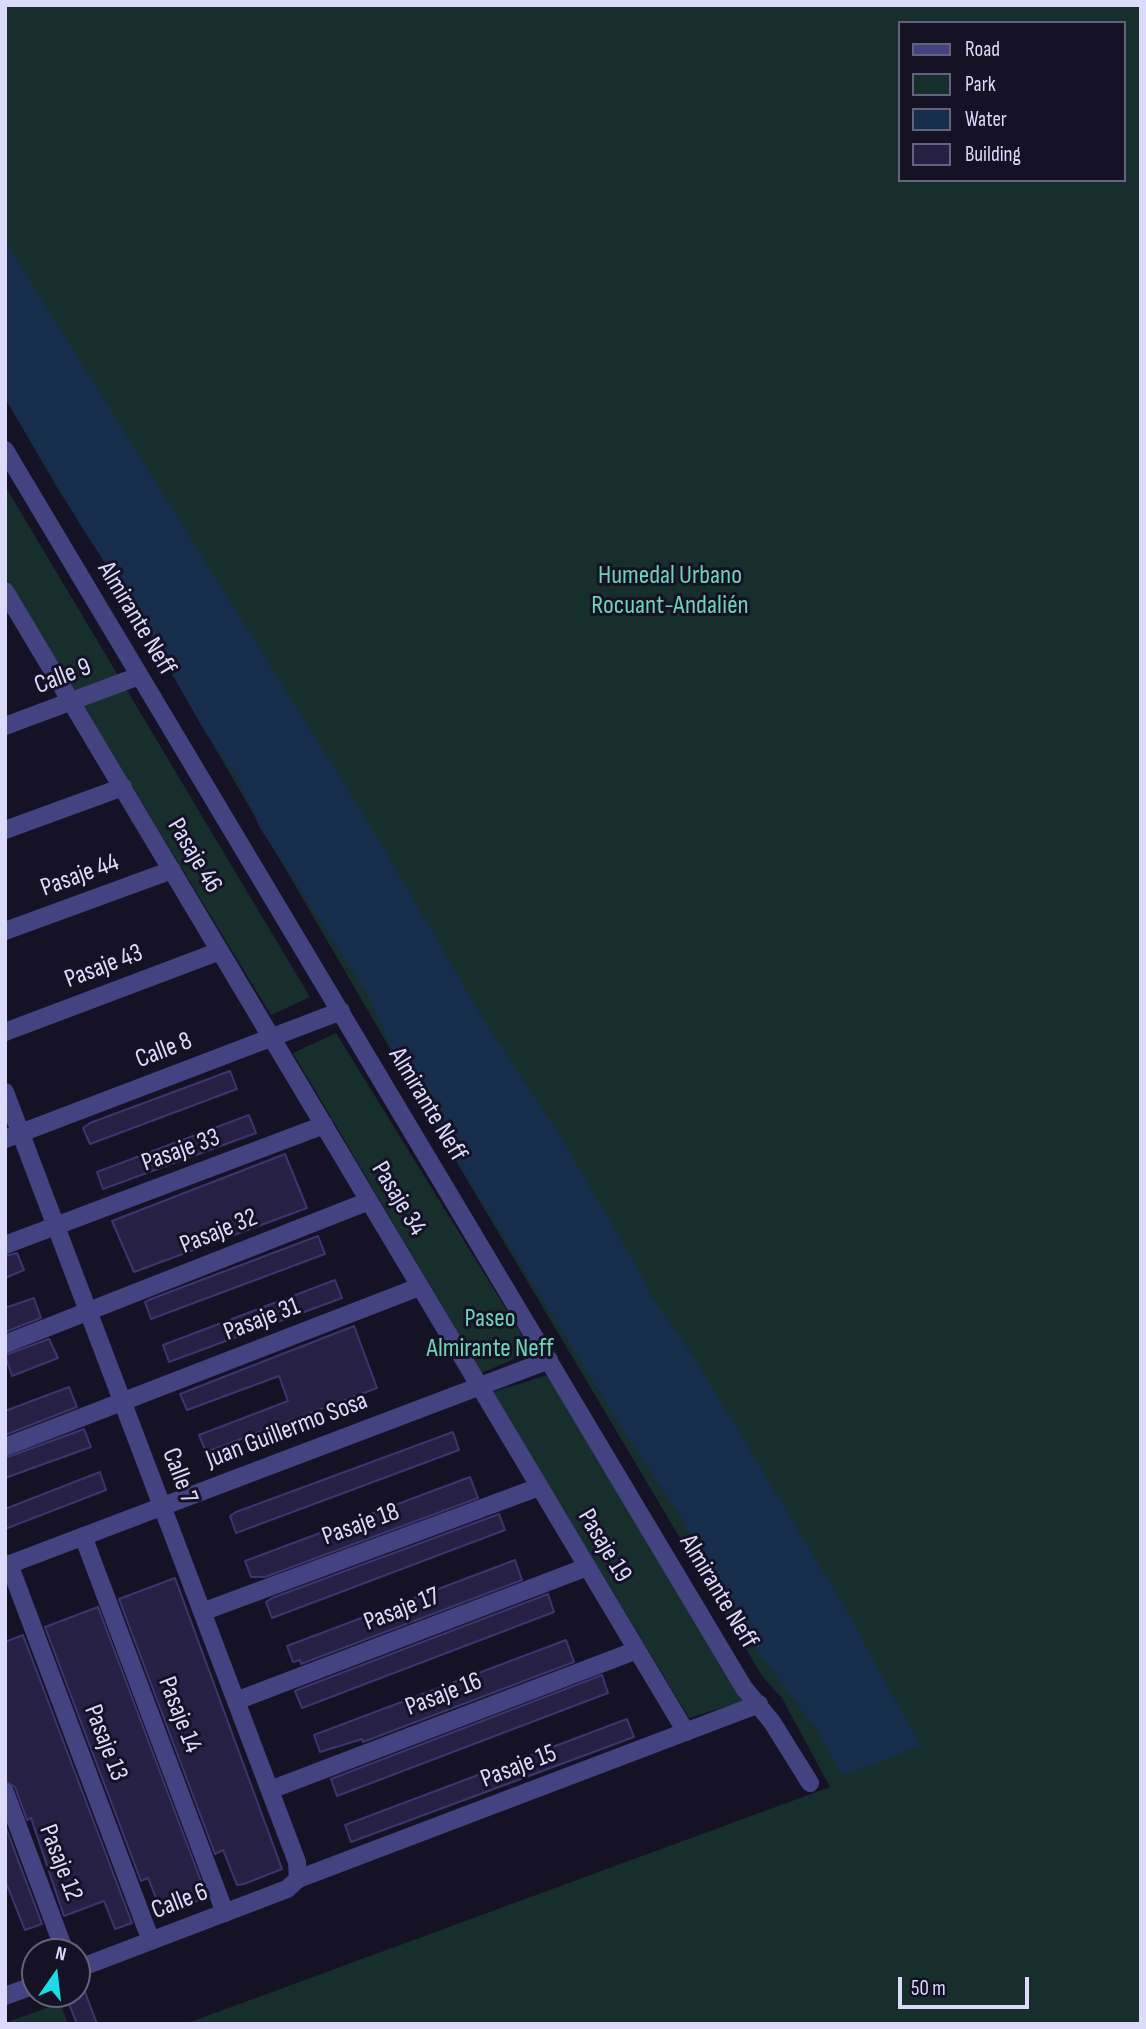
<!DOCTYPE html>
<html>
<head>
<meta charset="utf-8">
<style>
  body { margin:0 }
  #map { position:relative; width:1146px; height:2029px; overflow:hidden; background:#151226; font-family:"Sofia Sans Condensed",sans-serif }
  canvas { display:block }
  .frame { position:absolute; inset:0; border:7px solid #dddbfb; pointer-events:none }
  .legend { position:absolute; left:898px; top:21px; width:228px; height:161px; box-sizing:border-box; background:#151226; border:2px solid #65627b; margin:0; padding:9px 12px; list-style:none; font-size:21px; color:#dddbfb }
  .legend li { display:flex; align-items:center; gap:14px; height:35px }
  .legend b { width:35px; border:2px solid #65627b }
  .north { position:absolute; left:21px; top:1938px; width:70px; height:70px; box-sizing:border-box; background:#151226; border:2px solid #65627b; border-radius:50%; rotate:14deg; font-size:19px; font-weight:700; line-height:28px; text-align:center; color:#dddbfb }
  .north::after { content:''; display:block; margin:auto; width:24px; height:32px; background:#1cdbe6; clip-path:polygon(50% 0,100% 100%,50% 72%,0 100%) }
  .scale { position:absolute; left:898px; top:1977px; width:131px; height:32px; box-sizing:border-box; border:4px solid #dddbfb; border-top:0; padding-left:9px; font-size:21px; line-height:24px; white-space:nowrap; color:#dddbfb; -webkit-text-stroke:5px #151226; paint-order:stroke }
</style>
</head>
<body>
<div id="map">
<canvas width="1146" height="2029"></canvas>
<div class="frame"></div>
<ul class="legend">
<li><b style="height:9px;background:#424380"></b>Road</li>
<li><b style="height:19px;background:#162f2d"></b>Park</li>
<li><b style="height:19px;background:#162d4c"></b>Water</li>
<li><b style="height:19px;background:#262045"></b>Building</li>
</ul>
<div class="north">N</div>
<div class="scale">50 m</div>
</div>
<script>
const ctx = document.querySelector('canvas').getContext('2d');
ctx.lineJoin = 'round';
function fillPath(path, color) { ctx.fillStyle = color; ctx.fill(path, 'evenodd'); }
const shape = rows => new Path2D(rows.map(r => 'M' + r).join(''));
function strokePath(path, color, width, dash) { ctx.strokeStyle = color; ctx.lineWidth = width; ctx.lineCap = dash ? 'butt' : 'round'; ctx.setLineDash(dash || []); ctx.stroke(path); }
function label(font, color, halo, rows, align = 'center') {
  ctx.font = font + ' "Sofia Sans Condensed",sans-serif'; ctx.lineWidth = 6; ctx.setLineDash([]); ctx.textBaseline = 'middle'; ctx.strokeStyle = halo; ctx.fillStyle = color; for (const [text, x, y, turn = 0] of rows) {
    ctx.save(); ctx.translate(x, y); ctx.rotate((+turn || 0) * Math.PI / 180); ctx.textAlign = isNaN(turn) ? turn : align; if (halo) ctx.strokeText(text, 0, 0); ctx.fillText(text, 0, 0); ctx.restore();
  }
}
fillPath(shape([
  [5,5,1141,5,1141,2024,185,2024,830,1787,782,1698,762,1676,438,1131,130,602,56,486,5,398],
  [899,23,1123,23,1123,180,899,180],
  [5,486,310,997,271,1015,5,577],
  [336,1033,532,1351,482,1373,293,1053],
  [551,1374,744,1701,689,1718,493,1392],
  [60,2003,68,2024,5,2024,5,2023]
]), '#162f2d');
fillPath(shape([
  [5,241,371,827,482,1017,562,1139,642,1276,648,1291,696,1361,848,1613,920,1746,871,1766,844,1774,840,1772,815,1727,739,1626,681,1517,624,1431,438,1131,412,1081,395,1057,367,993,260,828,239,781,205,732,139,615,83,529,5,398]
]), '#162d4c');
const building = shape([
  [230,1071,237,1089,90,1144,83,1128,90,1123,230,1071],
  [249,1115,256,1133,103,1189,97,1172,249,1115],
  [285,1154,307,1208,134,1272,112,1221,285,1154],
  [318,1236,325,1254,151,1319,145,1302,151,1299,318,1236],
  [17,1253,24,1270,5,1278,5,1256,17,1253],
  [335,1280,342,1298,169,1362,163,1345,335,1280],
  [34,1298,41,1318,5,1332,5,1308,34,1298],
  [354,1326,377,1388,206,1452,199,1435,288,1401,279,1376,187,1410,180,1394,354,1326],
  [49,1339,58,1358,12,1376,5,1355,49,1339],
  [69,1387,77,1407,5,1435,5,1411,69,1387],
  [84,1429,91,1447,5,1478,5,1458,84,1429],
  [453,1432,459,1450,236,1533,230,1516,236,1512,453,1432],
  [100,1472,106,1490,5,1529,5,1509,100,1472],
  [470,1477,478,1498,265,1577,251,1577,245,1561,470,1477],
  [499,1514,505,1530,272,1618,266,1602,272,1598,499,1514],
  [515,1560,522,1580,301,1664,300,1660,293,1662,287,1646,515,1560],
  [175,1578,282,1869,244,1884,237,1885,223,1850,215,1854,119,1599,175,1578],
  [548,1594,554,1612,302,1708,295,1691,302,1688,548,1594],
  [98,1607,207,1897,169,1912,162,1913,148,1878,141,1881,45,1627,98,1607],
  [23,1635,132,1923,115,1929,104,1901,64,1916,31,1818,27,1820,15,1787,5,1781,5,1642,23,1635],
  [566,1640,574,1662,363,1742,362,1739,320,1752,314,1735,566,1640],
  [602,1675,608,1693,337,1796,331,1779,602,1675],
  [627,1719,634,1737,351,1842,345,1825,627,1719],
  [5,1825,42,1924,25,1930,5,1880,5,1825],
  [85,1992,97,2024,77,2024,67,1999,85,1992]
]);
fillPath(building, '#262045');
strokePath(building, '#3e356e', 2);
strokePath(shape([
  [5,450,744,1688,772,1722,810,1783],
  [5,591,686,1732],
  [5,726,139,676],
  [5,830,123,787],
  [5,931,172,870],
  [5,1032,220,951],
  [5,1092,297,1862,298,1879],
  [5,1139,341,1011],
  [5,1245,324,1125],
  [5,1344,369,1201],
  [5,1447,419,1287],
  [83,1536,225,1913],
  [9,1564,151,1941],
  [5,1566,549,1360],
  [202,1612,539,1487],
  [236,1701,587,1567],
  [270,1790,637,1650],
  [5,1792,65,1952],
  [298,1879,759,1704],
  [77,1969,287,1889,298,1879],
  [5,1996,35,1985]
]), '#424380', 18);
label('26px', '#6ed4b6', '#151226', [
  ["Humedal Urbano",670,576],
  ["Rocuant-Andalién",670,606],
  ["Paseo",490,1319],
  ["Almirante Neff",490,1349]
]);
label('26px', '#dddbfb', '#151226', [
  ["Almirante Neff",136,619,59],
  ["Calle 9",63,677,-21],
  ["Pasaje 46",194,856,59],
  ["Pasaje 44",80,876,-20],
  ["Pasaje 43",104,967,-21],
  ["Calle 8",164,1051,-21],
  ["Almirante Neff",427,1105,59],
  ["Pasaje 33",181,1151,-20],
  ["Pasaje 34",398,1199,59],
  ["Pasaje 32",219,1232,-22],
  ["Pasaje 31",262,1320,-21],
  ["Juan Guillermo Sosa",287,1431,-21],
  ["Calle 7",179,1476,69],
  ["Pasaje 18",361,1525,-20],
  ["Pasaje 19",604,1546,59],
  ["Almirante Neff",718,1592,59],
  ["Pasaje 17",402,1610,-21],
  ["Pasaje 16",444,1695,-21],
  ["Pasaje 14",179,1715,69],
  ["Pasaje 13",105,1743,69],
  ["Pasaje 15",519,1767,-21],
  ["Pasaje 12",60,1863,69],
  ["Calle 6",180,1902,-21]
]);
</script>
</body>
</html>
